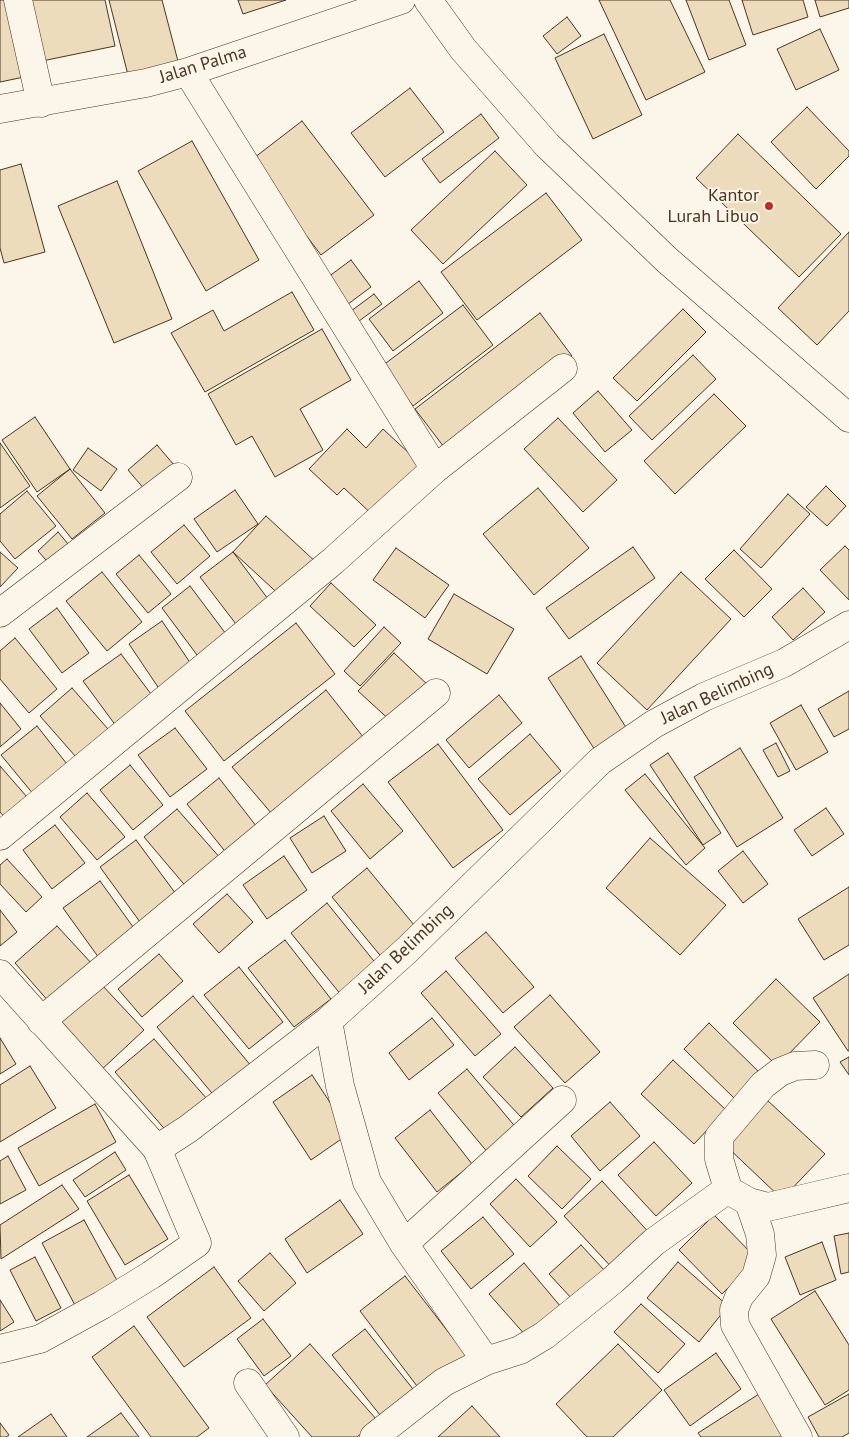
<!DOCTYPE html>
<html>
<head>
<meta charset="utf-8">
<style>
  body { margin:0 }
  canvas { display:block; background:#fbf6e9 }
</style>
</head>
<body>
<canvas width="849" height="1437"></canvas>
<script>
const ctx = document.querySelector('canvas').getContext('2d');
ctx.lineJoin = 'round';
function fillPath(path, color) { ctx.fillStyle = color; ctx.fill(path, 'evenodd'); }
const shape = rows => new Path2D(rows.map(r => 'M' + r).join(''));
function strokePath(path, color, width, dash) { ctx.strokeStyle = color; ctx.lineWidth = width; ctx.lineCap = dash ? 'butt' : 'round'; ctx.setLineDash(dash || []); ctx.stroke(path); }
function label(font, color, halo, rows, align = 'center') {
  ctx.font = font + ' "PT Sans",sans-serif'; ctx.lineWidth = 4; ctx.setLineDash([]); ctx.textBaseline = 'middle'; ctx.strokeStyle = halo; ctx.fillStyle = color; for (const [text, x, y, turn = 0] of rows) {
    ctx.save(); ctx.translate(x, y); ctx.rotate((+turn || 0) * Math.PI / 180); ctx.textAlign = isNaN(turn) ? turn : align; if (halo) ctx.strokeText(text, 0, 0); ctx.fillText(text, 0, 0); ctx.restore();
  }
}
const building = shape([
  [0,0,8,0,24,77,0,82,0,0],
  [30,0,105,0,115,46,42,61,30,0],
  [109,0,162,0,180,69,130,83,109,0],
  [238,0,286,0,243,14,238,0],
  [599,0,670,0,705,72,646,100,599,0],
  [686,0,729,0,746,45,709,60,686,0],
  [742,0,803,0,808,17,753,35,742,0],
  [815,0,849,0,849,8,820,17,815,0],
  [567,17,581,36,557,54,543,36,567,17],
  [820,29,839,70,796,90,777,49,820,29],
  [604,34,642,115,593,139,555,58,604,34],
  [410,88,444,132,385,177,351,133,410,88],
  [807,107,849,151,849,156,816,189,771,142,807,107],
  [481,114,499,138,440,183,422,159,481,114],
  [302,121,374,215,321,255,250,161,302,121],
  [738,134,841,234,799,277,696,178,738,134],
  [192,141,259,260,206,291,138,171,192,141],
  [495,151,527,185,443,264,411,230,495,151],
  [21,164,45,252,4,263,0,248,0,170,21,164],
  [117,181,172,319,114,343,58,206,117,181],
  [546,193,582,240,477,320,441,272,546,193],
  [849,232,849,311,817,345,778,308,849,232],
  [351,260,371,287,340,310,320,283,351,260],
  [419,281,443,313,393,351,369,319,419,281],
  [292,292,314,330,205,392,171,333,213,310,224,331,292,292],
  [374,294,382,304,351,327,343,317,374,294],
  [463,305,493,345,413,406,382,366,463,305],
  [683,309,706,332,637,401,613,378,683,309],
  [540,313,572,356,447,451,415,409,540,313],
  [322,329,351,380,300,409,323,450,275,477,252,436,236,445,208,394,322,329],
  [693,355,716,379,652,440,629,416,693,355],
  [598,391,632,430,605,452,573,413,598,391],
  [714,394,746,426,675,494,644,461,714,394],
  [35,417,70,469,37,492,2,440,35,417],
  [558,418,617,480,583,512,524,449,558,418],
  [347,429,366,448,383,429,425,468,377,519,344,488,337,495,309,469,347,429],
  [0,443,30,486,0,508,0,443],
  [157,445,174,465,145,490,128,470,157,445],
  [88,448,117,469,101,491,73,470,88,448],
  [70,469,105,513,72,539,37,496,70,469],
  [826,486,846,506,827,526,806,507,826,486],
  [538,488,589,548,534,595,483,534,538,488],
  [235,490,258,524,217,552,194,519,235,490],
  [27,491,56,526,15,559,0,541,0,514,27,491],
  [788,494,810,514,761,568,740,549,788,494],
  [266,516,318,564,285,600,233,552,266,516],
  [184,525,210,556,177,584,151,552,184,525],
  [58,532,74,551,54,569,38,551,58,532],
  [845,546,849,550,849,600,820,570,845,546],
  [633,547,655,578,569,639,546,608,633,547],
  [396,548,449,585,425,618,373,580,396,548],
  [734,550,772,589,744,617,705,579,734,550],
  [0,552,18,568,0,587,0,552],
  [233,552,271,603,239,628,200,577,233,552],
  [139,555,171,594,148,613,116,574,139,555],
  [102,572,142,622,107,651,66,601,102,572],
  [681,572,731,619,647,710,597,663,681,572],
  [331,583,376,625,354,647,310,606,331,583],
  [190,586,229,638,200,659,162,608,190,586],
  [803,588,825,612,793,640,772,617,803,588],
  [454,594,514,629,487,674,428,639,454,594],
  [57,608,89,653,62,673,29,629,57,608],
  [162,621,193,667,160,690,129,644,162,621],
  [296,623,335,674,224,761,185,711,296,623],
  [384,627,401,643,360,686,344,671,384,627],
  [15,638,57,689,29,713,0,679,0,651,15,638],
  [394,653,429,686,394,724,358,691,394,653],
  [121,654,157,702,119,730,83,681,121,654],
  [581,656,627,729,595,750,548,678,581,656],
  [72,688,115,737,83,765,40,716,72,688],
  [326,690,364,738,272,814,232,767,326,690],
  [849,691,849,729,834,737,818,709,849,691],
  [499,695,522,723,469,768,446,740,499,695],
  [0,703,21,729,0,747,0,703],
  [801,705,828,752,796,770,770,723,801,705],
  [37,726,74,773,39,801,1,755,37,726],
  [175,728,207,769,170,797,138,755,175,728],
  [530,734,561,771,510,815,478,779,530,734],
  [776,743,790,771,778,777,763,750,776,743],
  [438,744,503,830,453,868,388,782,438,744],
  [740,748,783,818,737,847,694,777,740,748],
  [668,753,721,833,703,845,650,765,668,753],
  [130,765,163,805,133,830,100,790,130,765],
  [0,766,34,805,11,825,0,812,0,766],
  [645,774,705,848,686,865,625,790,645,774],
  [219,778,260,831,228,855,187,804,219,778],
  [363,784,403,831,370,859,331,811,363,784],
  [87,793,125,837,97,860,60,817,87,793],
  [826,808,844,834,812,856,794,830,826,808],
  [177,809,222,860,188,889,144,837,177,809],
  [324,816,346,851,312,873,290,838,324,816],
  [55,825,85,863,52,889,23,850,55,825],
  [650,838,726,905,680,955,606,888,650,838],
  [136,840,176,894,140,922,100,867,136,840],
  [743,851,768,884,743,903,718,871,743,851],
  [284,856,307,890,267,919,243,885,284,856],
  [7,859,42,897,26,912,0,884,0,865,7,859],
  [367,868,419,931,384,960,332,897,367,868],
  [100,881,136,931,99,958,63,908,100,881],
  [849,887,849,945,824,960,798,919,849,887],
  [227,894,253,922,219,953,193,924,227,894],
  [327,903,382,971,346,1001,291,933,327,903],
  [0,910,17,932,0,946,0,910],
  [57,926,93,965,50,1003,15,963,57,926],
  [486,932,534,987,503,1013,455,958,486,932],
  [285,940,331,999,294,1027,248,968,285,940],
  [159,954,183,981,142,1017,118,989,159,954],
  [239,967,283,1022,249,1049,204,995,239,967],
  [446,971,501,1034,475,1056,421,993,446,971],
  [849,974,849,1051,848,1051,813,998,849,974],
  [776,979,820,1022,777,1066,733,1023,776,979],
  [101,984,144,1030,99,1072,56,1025,101,984],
  [550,995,600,1052,565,1083,514,1027,550,995],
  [193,996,252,1067,216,1098,157,1027,193,996],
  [432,1018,454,1045,409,1080,389,1053,432,1018],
  [709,1023,762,1075,736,1100,684,1049,709,1023],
  [0,1038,16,1064,0,1074,0,1038],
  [154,1039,208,1100,169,1134,115,1072,154,1039],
  [515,1047,553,1088,521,1117,483,1077,515,1047],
  [849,1057,849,1075,840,1062,849,1057],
  [673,1060,726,1110,694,1144,641,1094,673,1060],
  [30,1066,56,1108,0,1142,0,1085,30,1066],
  [467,1069,518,1130,489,1154,438,1093,467,1069],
  [312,1075,350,1133,311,1160,273,1102,312,1075],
  [766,1099,825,1154,782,1199,724,1144,766,1099],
  [610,1102,640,1136,600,1171,571,1136,610,1102],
  [95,1104,116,1142,39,1186,18,1148,95,1104],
  [430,1110,472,1164,437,1192,395,1138,430,1110],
  [654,1142,692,1183,656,1216,618,1175,654,1142],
  [557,1146,591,1179,562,1209,528,1176,557,1146],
  [115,1152,126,1170,85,1197,73,1180,115,1152],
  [8,1156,26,1190,0,1204,0,1161,8,1156],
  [129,1175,168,1239,125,1265,87,1201,129,1175],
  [516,1179,557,1222,530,1247,490,1204,516,1179],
  [602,1181,653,1237,616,1272,564,1216,602,1181],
  [62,1185,79,1209,1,1259,0,1225,62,1185],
  [340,1200,363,1234,307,1273,285,1239,340,1200],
  [714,1215,757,1259,722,1294,679,1250,714,1215],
  [483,1217,514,1254,471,1289,441,1251,483,1217],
  [84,1220,120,1286,77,1309,42,1243,84,1220],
  [849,1233,849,1272,841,1274,834,1236,849,1233],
  [822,1242,836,1280,800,1295,785,1257,822,1242],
  [581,1245,605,1271,573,1300,549,1274,581,1245],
  [270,1253,296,1283,264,1311,238,1281,270,1253],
  [35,1257,61,1308,36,1321,10,1270,35,1257],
  [678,1262,728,1306,699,1342,647,1298,678,1262],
  [524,1263,561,1307,527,1337,489,1294,524,1263],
  [214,1267,251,1318,184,1367,147,1317,214,1267],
  [405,1276,466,1355,420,1390,360,1311,405,1276],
  [815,1291,849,1345,849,1390,825,1405,771,1319,815,1291],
  [0,1300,14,1322,0,1331,0,1300],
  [641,1304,685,1344,658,1373,614,1332,641,1304],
  [263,1319,291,1356,264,1376,237,1339,263,1319],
  [134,1326,209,1428,197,1437,151,1437,92,1357,134,1326],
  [365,1329,413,1389,380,1415,332,1355,365,1329],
  [310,1344,377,1420,357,1437,312,1437,265,1385,310,1344],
  [618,1344,662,1390,613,1437,587,1437,556,1404,618,1344],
  [716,1353,741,1389,690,1426,664,1390,716,1353],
  [759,1394,786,1437,701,1437,698,1433,759,1394],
  [849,1394,849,1433,842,1437,819,1437,808,1417,849,1394],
  [472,1406,500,1437,438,1437,472,1406],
  [121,1413,139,1437,87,1437,121,1413],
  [51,1414,67,1437,18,1437,51,1414],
  [0,1423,9,1435,6,1437,0,1437,0,1423]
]);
fillPath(building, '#ecdcbc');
strokePath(building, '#4a3520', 1);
const minor = shape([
  [18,0,41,103],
  [428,0,463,49,547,145,667,260,849,418],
  [188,72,435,469],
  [0,109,146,83,188,72,401,0],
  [0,613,178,477],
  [0,836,333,561,435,469,563,368],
  [0,974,157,1149,197,1243,151,1275,102,1305,40,1339,0,1349],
  [41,1021,436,693],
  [328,1021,340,1086,367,1182,404,1244,486,1361],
  [157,1149,188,1129,328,1021,407,950,600,761,654,724,704,697,784,663,849,625],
  [735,1194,749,1202,768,1207,849,1188],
  [749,1202,760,1234,762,1255,756,1276,739,1297,734,1310,735,1325,798,1437],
  [404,1244,562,1100],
  [248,1383,285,1437],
  [374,1437,444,1382,486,1361,520,1350,545,1335,613,1280,654,1242,728,1189,719,1159,719,1137,763,1085,780,1072,795,1066,815,1065]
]);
strokePath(minor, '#4a3520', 29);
strokePath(minor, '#fbf6e9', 28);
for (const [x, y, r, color] of [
  [769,206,5,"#c62828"]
]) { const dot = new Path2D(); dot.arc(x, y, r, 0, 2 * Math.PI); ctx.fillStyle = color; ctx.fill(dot); strokePath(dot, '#fbf6e9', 2); }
label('18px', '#4a3520', '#fbf6e9', [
  ["Jalan Palma",203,65,-17],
  ["Jalan Belimbing",717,694,-25],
  ["Jalan Belimbing",406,949,-43]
]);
label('18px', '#4a3520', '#fbf6e9', [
  ["Kantor",759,196],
  ["Lurah Libuo",759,217]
], 'right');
</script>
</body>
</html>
